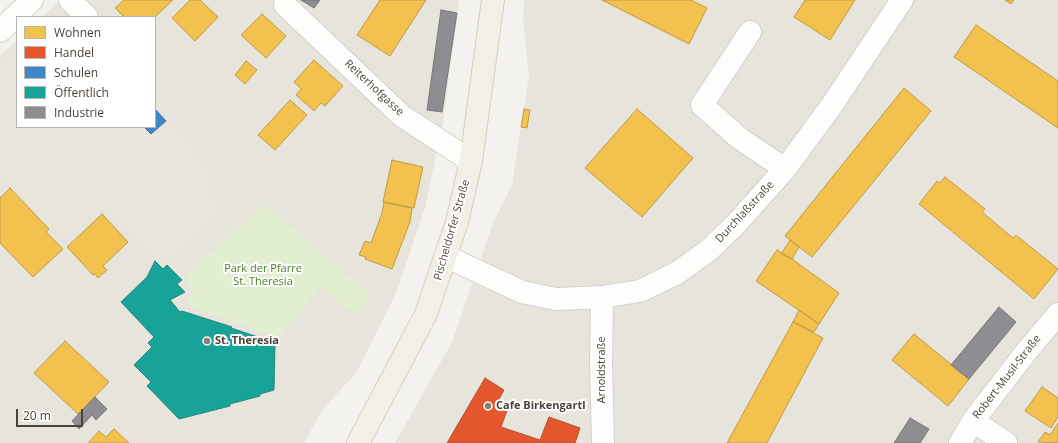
<!DOCTYPE html>
<html>
<head>
<meta charset="utf-8">
<style>
  body { margin:0 }
  #map { position:relative; width:1058px; height:443px; overflow:hidden; background:#f4f2ee; font-family:"Open Sans",sans-serif }
  canvas { display:block }
  .legend { position:absolute; left:16px; top:16px; width:140px; height:112px; box-sizing:border-box; background:#fff; border:1px solid #b7b4b0; margin:0; padding:5px 7px; list-style:none; font-size:12px; color:#4b4439 }
  .legend li { display:flex; align-items:center; gap:8px; height:20px }
  .legend b { width:20px; border:1px solid #b7b4b0 }
  .scale { position:absolute; left:16px; top:409px; width:67px; height:18px; box-sizing:border-box; border:2px solid #4b4439; border-top:0; padding-left:5px; font-size:12px; line-height:14px; white-space:nowrap; color:#4b4439; -webkit-text-stroke:3px #fff; paint-order:stroke }
</style>
</head>
<body>
<div id="map">
<canvas width="1058" height="443"></canvas>
<ul class="legend">
<li><b style="height:11px;background:#f2c14e"></b>Wohnen</li>
<li><b style="height:11px;background:#e4572e"></b>Handel</li>
<li><b style="height:11px;background:#3f88c5"></b>Schulen</li>
<li><b style="height:11px;background:#17a398"></b>Öffentlich</li>
<li><b style="height:11px;background:#8d8d92"></b>Industrie</li>
</ul>
<div class="scale">20 m</div>
</div>
<script>
const ctx = document.querySelector('canvas').getContext('2d');
ctx.lineJoin = 'round';
function fillPath(path, color) { ctx.fillStyle = color; ctx.fill(path, 'evenodd'); }
const shape = rows => new Path2D(rows.map(r => 'M' + r).join(''));
function strokePath(path, color, width, dash) { ctx.strokeStyle = color; ctx.lineWidth = width; ctx.lineCap = dash ? 'butt' : 'round'; ctx.setLineDash(dash || []); ctx.stroke(path); }
function label(font, color, halo, rows, align = 'center') {
  ctx.font = font + ' "Open Sans",sans-serif'; ctx.lineWidth = 4; ctx.setLineDash([]); ctx.textBaseline = 'middle'; ctx.strokeStyle = halo; ctx.fillStyle = color; for (const [text, x, y, turn = 0] of rows) {
    ctx.save(); ctx.translate(x, y); ctx.rotate((+turn || 0) * Math.PI / 180); ctx.textAlign = isNaN(turn) ? turn : align; if (halo) ctx.strokeText(text, 0, 0); ctx.fillText(text, 0, 0); ctx.restore();
  }
}
fillPath(shape([
  [60,0,459,0,443,122,425,208,396,293,356,373,322,410,304,443,0,443,0,56,17,40,17,127,155,127,155,17,42,17],
  [524,0,1058,0,1058,443,395,443,452,342,493,223,512,185,529,75,523,19]
]), '#e7e4dc');
fillPath(shape([
  [17,46,17,127,155,127,155,107,211,170,209,193,224,210,171,261,147,252,106,205,65,241,0,177,0,62]
]), '#eae5da');
fillPath(shape([
  [264,204,372,296,355,315,321,287,278,338,186,304,193,290,185,277]
]), '#e1eecf');
fillPath(shape([
  [163,434,170,443,153,443]
]), '#e6e3df');
const homes = shape([
  [124,0,173,0,155,17,124,17,115,8,124,0],
  [190,0,200,0,218,17,195,41,172,18,190,0],
  [380,0,426,0,390,56,357,35,380,0],
  [602,0,691,0,707,8,689,44,602,0],
  [805,0,855,0,830,40,794,17,805,0],
  [1005,0,1014,0,1011,4,1005,0],
  [262,14,286,36,266,58,241,35,262,14],
  [976,25,1058,81,1058,128,954,57,976,25],
  [314,60,343,86,325,106,321,103,314,111,296,95,301,89,294,82,314,60],
  [246,61,257,70,245,84,235,75,246,61],
  [904,88,931,111,812,257,785,236,904,88],
  [290,100,307,115,275,150,258,135,290,100],
  [524,109,530,110,527,128,521,127,524,109],
  [637,109,693,158,642,217,585,168,637,109],
  [392,160,423,167,414,208,383,202,392,160],
  [945,177,985,209,982,212,1013,238,1016,235,1058,269,1034,299,919,204,937,181,940,183,945,177],
  [10,188,49,229,46,232,63,249,33,277,0,243,0,198,10,188],
  [384,202,412,208,410,222,392,269,365,259,366,257,359,255,365,241,371,243,382,213,384,202],
  [102,214,128,242,103,266,107,270,98,278,95,274,93,275,67,247,102,214],
  [790,240,799,247,792,259,781,254,790,240],
  [777,250,792,259,839,293,819,324,756,281,777,250],
  [799,310,819,324,814,332,793,322,799,310],
  [793,322,823,338,767,443,727,443,793,322],
  [914,334,969,379,948,406,892,360,914,334],
  [65,341,109,382,78,414,34,373,65,341],
  [1042,387,1058,398,1058,417,1051,428,1025,411,1042,387],
  [1058,423,1058,443,1038,442,1045,432,1050,435,1058,423],
  [114,429,129,443,88,443,99,431,106,437,114,429]
]);
fillPath(homes, '#f2c14e');
strokePath(homes, '#c09c48', 1);
const shops = shape([
  [485,378,504,390,499,399,509,405,501,427,540,440,549,417,580,428,575,443,447,443,485,378]
]);
fillPath(shops, '#e4572e');
strokePath(shops, '#b65131', 1);
const schools = shape([
  [155,109,166,121,151,134,144,127,155,127,155,109]
]);
fillPath(schools, '#3f88c5');
strokePath(schools, '#43749b', 1);
const public = shape([
  [155,261,163,269,167,265,182,280,177,284,185,292,170,300,180,312,182,311,232,327,231,328,261,338,260,339,275,344,274,390,260,394,260,396,230,404,230,406,179,419,147,386,151,382,134,365,152,347,148,343,154,337,121,302,147,277,155,261]
]);
fillPath(public, '#17a398');
strokePath(public, '#27867c', 1);
const industry = shape([
  [301,0,320,0,314,8,301,0],
  [441,10,457,13,442,112,427,110,441,10],
  [999,307,1016,322,969,379,951,365,999,307],
  [95,397,107,409,96,420,92,415,79,429,72,421,95,397],
  [910,418,929,429,920,443,894,443,910,418]
]);
fillPath(industry, '#8d8d92');
strokePath(industry, '#797777', 1);
const minor = shape([
  [70,0,87,17],
  [285,5,402,116,471,161],
  [0,31,32,0],
  [750,32,702,105,739,138,785,169],
  [445,256,522,292,556,299,602,297,640,291,677,273,709,250,736,224,785,169,832,105,902,0],
  [602,297,601,365,603,443],
  [973,421,1006,443],
  [960,443,973,421,1026,352,1058,314]
]);
const major = shape([
  [358,443,426,314,457,222,471,161,493,0]
]);
strokePath(minor, '#d2d0cb', 24);
strokePath(major, '#d6cebb', 24);
strokePath(minor, '#fdfdfc', 22);
strokePath(major, '#f2efe6', 22);
for (const [x, y, r, color] of [
  [207,341,4,"#868178"],
  [488,406,4,"#868178"]
]) { const dot = new Path2D(); dot.arc(x, y, r, 0, 2 * Math.PI); ctx.fillStyle = color; ctx.fill(dot); strokePath(dot, '#fff', 1.5); }
label('11px', '#4b4439', '#fff', [
  ["Reiterhofgasse",374,88,43],
  ["Durchlaßstraße",745,212,-47],
  ["Pischeldorfer Straße",452,230,-74],
  ["Arnoldstraße",602,370,-90],
  ["Robert-Musil-Straße",1007,377,-52]
]);
label('11px', '#4a7f2a', '#fff', [
  ["Park der Pfarre",263,269],
  ["St. Theresia",263,282]
]);
label('bold 11px', '#4b4439', '#fff', [
  ["St. Theresia",215,341],
  ["Cafe Birkengartl",496,406]
], 'left');
</script>
</body>
</html>
